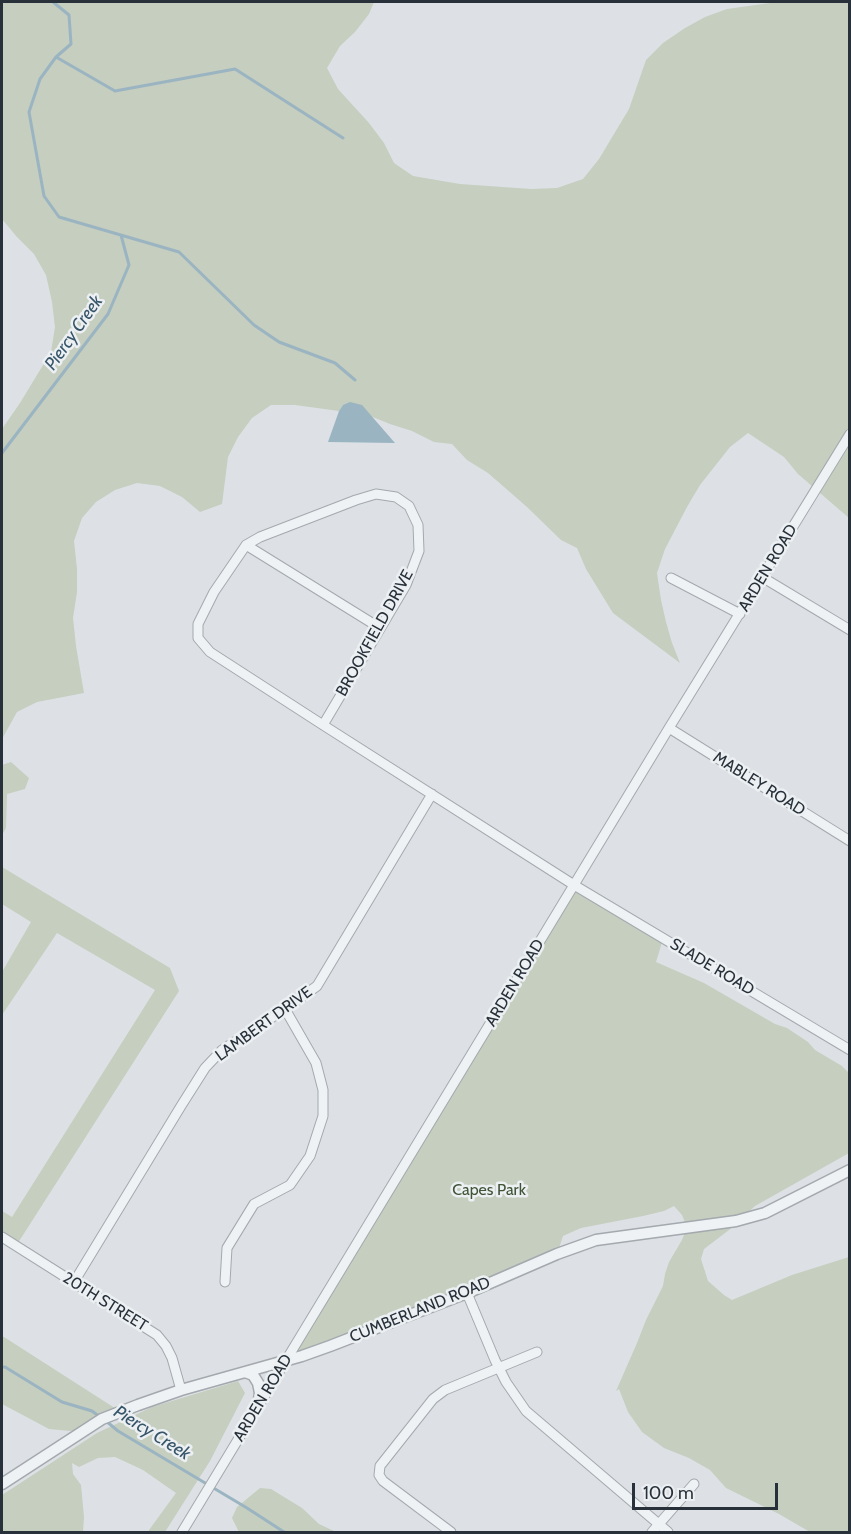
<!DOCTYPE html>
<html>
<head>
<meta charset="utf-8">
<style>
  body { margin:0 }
  #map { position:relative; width:851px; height:1534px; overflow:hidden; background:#dde1e5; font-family:Cabin,sans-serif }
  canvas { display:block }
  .frame { position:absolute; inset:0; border:3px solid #28313a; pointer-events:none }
  .scale { position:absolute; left:632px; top:1483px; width:146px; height:27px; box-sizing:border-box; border:3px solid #28313a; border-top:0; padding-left:8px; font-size:18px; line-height:21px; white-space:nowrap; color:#28313a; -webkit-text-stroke:4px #ecf0f3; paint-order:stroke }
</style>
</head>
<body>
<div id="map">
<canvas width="851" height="1534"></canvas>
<div class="frame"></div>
<div class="scale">100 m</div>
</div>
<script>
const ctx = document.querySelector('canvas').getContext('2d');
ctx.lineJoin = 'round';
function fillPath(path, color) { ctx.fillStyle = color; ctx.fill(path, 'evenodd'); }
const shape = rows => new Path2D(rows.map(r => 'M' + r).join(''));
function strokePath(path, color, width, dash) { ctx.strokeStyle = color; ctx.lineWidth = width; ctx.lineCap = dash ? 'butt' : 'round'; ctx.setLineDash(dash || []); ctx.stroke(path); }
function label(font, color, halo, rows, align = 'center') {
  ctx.font = font + ' Cabin,sans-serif'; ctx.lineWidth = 5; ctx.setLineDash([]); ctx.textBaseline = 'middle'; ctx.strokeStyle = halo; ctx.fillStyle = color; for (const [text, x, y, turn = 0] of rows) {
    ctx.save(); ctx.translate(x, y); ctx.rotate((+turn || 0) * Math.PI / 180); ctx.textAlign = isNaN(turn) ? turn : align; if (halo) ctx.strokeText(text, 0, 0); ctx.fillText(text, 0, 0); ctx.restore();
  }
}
fillPath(shape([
  [2,2,374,2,369,14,355,32,340,46,327,68,338,89,369,123,384,143,394,163,413,176,460,184,531,189,557,188,583,179,599,159,629,109,646,60,663,43,685,28,705,17,727,9,777,2,849,2,849,518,798,474,784,457,748,433,730,447,700,485,687,507,665,549,657,573,661,600,666,622,672,643,680,663,613,613,586,569,577,548,561,540,527,507,488,473,467,460,452,444,434,442,412,431,390,424,343,405,339,411,295,405,271,405,252,418,238,437,228,457,222,504,200,512,182,497,160,486,137,483,115,490,96,502,82,518,74,541,77,569,77,592,73,618,76,646,84,693,37,702,17,712,2,739,2,429,20,403,51,352,55,327,52,302,46,275,34,254,17,237,2,219],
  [11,762,29,778,25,789,7,794,6,828,2,835,2,765],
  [2,867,170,968,179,991,16,1246,2,1237,2,1211,12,1217,155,990,57,933,2,1015,2,972,31,922,2,904],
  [574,885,663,939,656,962,704,983,775,1024,787,1028,808,1042,815,1050,842,1066,849,1073,849,1153,755,1206,729,1230,704,1249,701,1259,708,1281,724,1295,732,1300,792,1275,849,1257,849,1532,810,1532,779,1514,726,1488,710,1470,689,1458,664,1448,642,1432,628,1412,619,1389,616,1391,637,1343,646,1320,663,1286,665,1274,669,1262,682,1240,687,1227,682,1215,674,1206,664,1211,643,1216,581,1228,563,1236,557,1254,286,1360],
  [2,1337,4,1337,121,1412,81,1432,49,1429,2,1404],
  [238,1381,245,1393,210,1461,165,1532,149,1532,149,1530,176,1493,143,1470,115,1457,98,1458,79,1467,72,1463,73,1474,81,1485,84,1517,83,1532,2,1532,2,1495,97,1433,152,1407],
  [260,1488,271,1489,302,1508,319,1524,336,1532,239,1532,232,1518,237,1507]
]), '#c5cebf');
fillPath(shape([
  [350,402,362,405,395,443,328,442,339,411,343,405]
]), '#9bb4c2');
strokePath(shape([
  [53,2,69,15,71,44,56,57,40,79,29,112,44,196,59,217,179,252,254,325,279,342,335,363,355,380],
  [56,57,115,91,235,69,343,138],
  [2,453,108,314,129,265,121,235],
  [2,1367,5,1367,62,1402,92,1411,100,1417],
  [106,1421,118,1431,247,1508,284,1532]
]), '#9bb4c2', 3);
const minor = shape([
  [246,545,380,628],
  [762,577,850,630],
  [671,578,740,614],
  [323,725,406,585,419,551,418,525,409,506,396,497,376,494,356,500,260,537,246,545,214,592,198,624,198,638,210,652,323,725,574,885,850,1050],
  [669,728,850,841],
  [2,1237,157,1335,166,1346,172,1358,181,1390],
  [74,1282,181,1106,205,1068,222,1050,285,1009,317,986,432,794],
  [225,1282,227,1248,254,1204,290,1185,310,1156,323,1116,323,1090,316,1063,285,1009],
  [467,1293,495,1360,506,1382,526,1411,668,1532],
  [182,1532,669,728,850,434],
  [451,1532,383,1481,379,1475,380,1466,433,1399,445,1390,537,1352],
  [652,1532,694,1484]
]);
const tertiary = shape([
  [245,1372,253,1375,258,1383,260,1393,258,1406],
  [2,1484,102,1419,138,1405,181,1390,302,1356,330,1346,467,1293,557,1254,596,1240,736,1221,765,1213,850,1170]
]);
strokePath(minor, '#a3a9ae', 11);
strokePath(tertiary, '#a3a9ae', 13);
strokePath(minor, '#eff2f4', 9);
strokePath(tertiary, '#eff2f4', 10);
label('16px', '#28313a', '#ecf0f3', [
  ["ARDEN ROAD",768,568,-59],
  ["BROOKFIELD DRIVE",375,633,-61],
  ["MABLEY ROAD",759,784,32],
  ["SLADE ROAD",712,967,31],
  ["ARDEN ROAD",515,983,-59],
  ["LAMBERT DRIVE",264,1024,-36],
  ["20TH STREET",105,1302,32],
  ["CUMBERLAND ROAD",420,1310,-22],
  ["ARDEN ROAD",263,1398,-59]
]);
label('16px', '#415437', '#ecf0f3', [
  ["Capes Park",489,1190]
]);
label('italic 18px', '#375569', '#ecf0f3', [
  ["Piercy Creek",74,333,-55],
  ["Piercy Creek",152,1433,32]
]);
</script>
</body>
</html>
